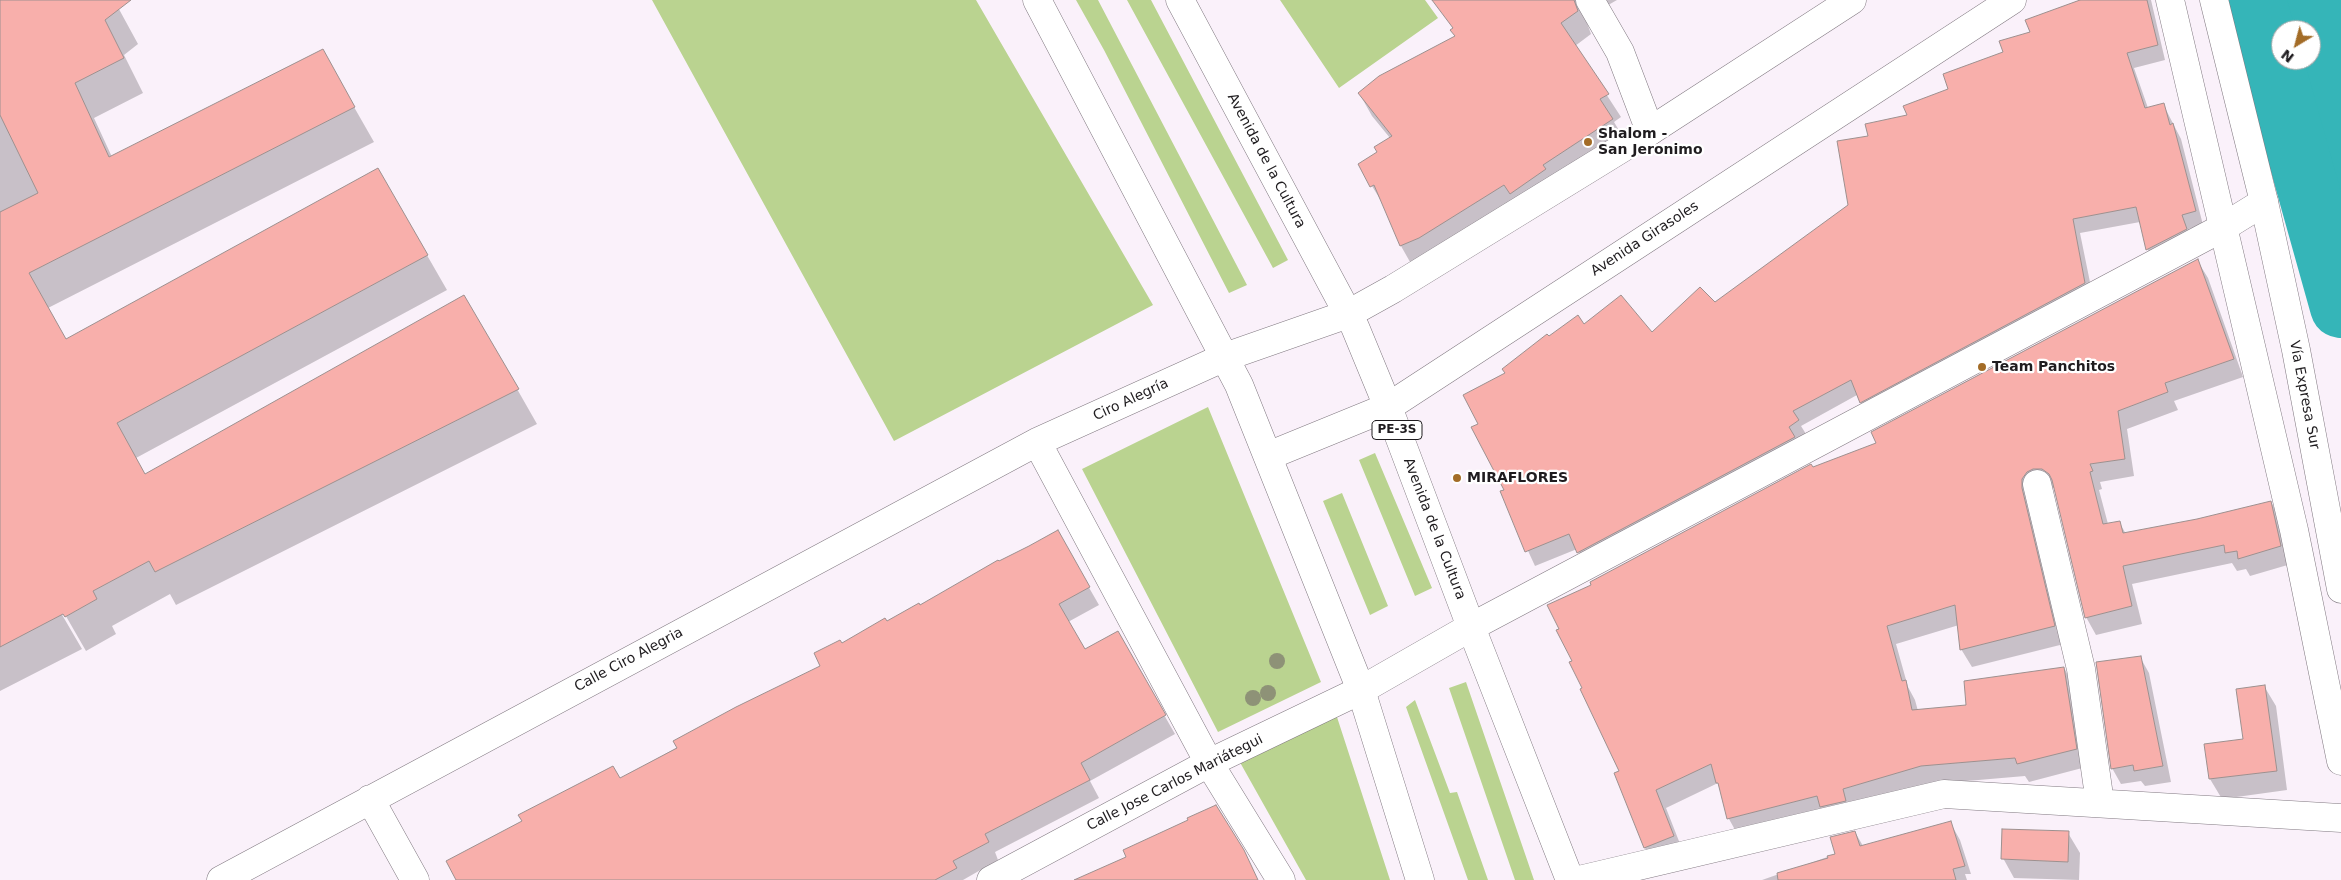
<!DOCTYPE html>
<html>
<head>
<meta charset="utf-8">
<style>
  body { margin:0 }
  #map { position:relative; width:2341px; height:880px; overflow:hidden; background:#faf1fa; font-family:"DejaVu Sans",sans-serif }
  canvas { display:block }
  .north { position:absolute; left:2271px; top:20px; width:50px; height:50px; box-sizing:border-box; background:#fff; border:1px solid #a5a4a5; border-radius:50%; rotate:217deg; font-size:14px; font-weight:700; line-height:20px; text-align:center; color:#1f1c1f }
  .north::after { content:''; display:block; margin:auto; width:18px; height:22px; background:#a36c27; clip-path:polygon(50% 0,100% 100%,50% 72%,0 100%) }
</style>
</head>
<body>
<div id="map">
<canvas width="2341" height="880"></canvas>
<div class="north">N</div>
</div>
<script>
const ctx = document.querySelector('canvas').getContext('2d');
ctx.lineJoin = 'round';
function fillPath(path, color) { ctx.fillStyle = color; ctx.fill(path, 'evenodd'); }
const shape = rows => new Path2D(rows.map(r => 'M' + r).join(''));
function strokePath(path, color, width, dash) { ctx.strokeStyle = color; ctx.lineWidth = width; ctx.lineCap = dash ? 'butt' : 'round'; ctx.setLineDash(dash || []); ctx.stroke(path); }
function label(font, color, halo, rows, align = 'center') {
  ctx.font = font + ' "DejaVu Sans",sans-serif'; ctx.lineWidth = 4.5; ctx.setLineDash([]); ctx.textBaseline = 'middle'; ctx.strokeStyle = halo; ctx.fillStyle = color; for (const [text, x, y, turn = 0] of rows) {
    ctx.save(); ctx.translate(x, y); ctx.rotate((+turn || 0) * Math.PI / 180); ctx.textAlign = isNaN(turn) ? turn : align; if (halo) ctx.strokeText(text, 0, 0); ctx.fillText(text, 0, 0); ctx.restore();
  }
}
fillPath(shape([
  [652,0,976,0,1153,305,894,441],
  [1076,0,1098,0,1247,285,1229,293,1104,50],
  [1127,0,1151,0,1288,260,1273,268],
  [1280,0,1425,0,1438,18,1339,88],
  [1208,407,1321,682,1218,732,1082,469],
  [1375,453,1432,588,1415,596,1359,460],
  [1342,493,1388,606,1370,615,1323,501],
  [1466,682,1534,880,1515,880,1449,688],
  [1415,700,1450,793,1457,792,1488,880,1468,880,1406,707],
  [1336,714,1390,880,1306,880,1237,757]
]), '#bad390');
fillPath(shape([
  [2255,0,2341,0,2341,307,2312,207],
  [2281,30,2311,30,2311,60,2281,60]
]), '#35b5b8');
fillPath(shape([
  [0,0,114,0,138,44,124,55,143,93,94,118,112,157,322,51,374,142,48,308,66,340,378,170,447,290,136,458,145,475,464,296,537,424,176,605,170,594,112,626,116,634,86,651,63,611,61,613,82,649,0,691],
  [1493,0,1617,0,1589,16,1587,23,1591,34,1575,46,1621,117,1614,122,1626,142,1414,269,1401,246,1386,209,1372,186,1379,153,1390,138,1372,116,1359,93,1456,37],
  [2083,0,2151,0,2165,60,2134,68,2148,108,2163,104,2181,139,2203,225,2189,229,2194,243,2156,264,2148,250,2140,222,2080,233,2093,297,1869,416,1857,395,1801,426,1806,434,1587,566,1577,549,1535,566,1501,492,1506,490,1480,424,1507,374,1548,338,1584,326,1651,334,1714,303,1849,205,1869,137,1908,116],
  [2197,260,2208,278,2243,377,2174,401,2178,410,2127,429,2134,476,2100,482,2102,489,2099,490,2108,524,2119,522,2126,534,2197,520,2271,502,2281,520,2291,564,2250,576,2246,569,2237,571,2232,563,2132,584,2142,624,2096,635,2086,617,2055,488,2044,487,2064,644,1972,667,1961,649,1959,625,1896,644,1908,687,1915,700,1918,711,1968,706,2064,668,2074,686,2086,767,2029,782,2025,776,1932,784,1739,837,1729,819,1718,783,1666,808,1684,854,1655,866,1645,848,1621,772,1573,662,1593,586,1813,468,1877,444],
  [1057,532,1099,605,1068,622,1085,651,1117,633,1175,734,1090,781,1099,798,995,852,998,860,963,880,457,880,620,779,822,667,842,645,919,606],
  [2140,657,2149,673,2171,782,2145,786,2141,781,2121,784,2112,768],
  [2264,686,2276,706,2287,790,2222,799,2210,779,2206,745,2244,740],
  [1950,822,1960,840,1971,874,1965,874,1967,880,1762,880,1836,854,1855,832,1863,846],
  [2068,833,2080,853,2079,880,2014,878,2003,858]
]), '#0003');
strokePath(shape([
  [2255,0,2341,307]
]), '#35b5b8', 62);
const building = shape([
  [0,0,131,0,105,20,124,58,75,83,109,157,323,49,355,107,29,273,66,339,378,168,428,255,117,423,145,474,464,295,519,389,155,572,149,561,93,591,97,599,65,617,63,614,0,647,0,212,38,193,0,115,0,0],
  [1432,0,1574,0,1578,11,1561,23,1609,94,1600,99,1613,119,1543,165,1546,169,1510,194,1504,185,1419,238,1400,246,1374,185,1370,187,1358,164,1377,152,1374,147,1392,136,1358,93,1379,76,1455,36,1450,30,1453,28,1432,0],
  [2080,0,2147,0,2158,45,2127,53,2145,108,2164,103,2170,125,2173,123,2196,211,2182,215,2187,229,2146,250,2136,207,2073,219,2085,283,1860,403,1851,380,1793,411,1799,420,1789,427,1795,437,1577,553,1569,534,1525,552,1500,491,1504,490,1471,427,1478,424,1463,395,1505,373,1502,369,1547,334,1549,336,1578,315,1584,324,1621,295,1652,332,1700,287,1715,302,1848,205,1837,141,1868,136,1865,124,1907,115,1903,106,1948,89,1943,74,2003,52,1999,41,2030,32,2025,20,2080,0],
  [2198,259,2234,359,2165,383,2168,392,2118,411,2125,459,2090,464,2093,471,2090,472,2103,524,2120,521,2123,533,2197,519,2271,501,2281,546,2238,559,2237,551,2225,553,2224,545,2123,566,2132,606,2085,618,2052,480,2049,474,2042,469,2033,469,2027,472,2022,479,2022,488,2055,626,1960,650,1955,605,1887,626,1902,681,1906,680,1912,710,1966,705,1964,681,2064,667,2077,749,2017,764,2015,758,1921,766,1843,789,1846,801,1820,807,1817,796,1727,819,1718,783,1716,783,1711,764,1656,790,1674,836,1644,848,1614,773,1619,771,1580,689,1582,688,1569,662,1572,661,1556,630,1559,629,1547,605,1591,585,1590,582,1811,464,1813,467,1876,443,1871,432,2198,259],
  [1058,530,1090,587,1059,604,1085,649,1118,631,1166,715,1081,763,1090,780,985,834,989,842,953,861,957,868,935,880,456,880,446,861,522,821,518,815,613,766,620,778,677,748,673,741,736,707,820,666,814,653,840,640,842,643,885,618,887,621,919,603,920,605,998,560,999,561,1029,546,1058,530],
  [2141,656,2163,766,2134,771,2133,765,2111,769,2096,662,2141,656],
  [2265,685,2277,771,2209,779,2204,744,2243,739,2236,689,2265,685],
  [1216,805,1244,850,1258,880,1074,880,1126,857,1123,850,1188,820,1187,818,1216,805],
  [1951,821,1965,866,1953,869,1956,880,1778,880,1777,873,1828,858,1827,856,1835,854,1830,837,1855,831,1860,846,1951,821],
  [2002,829,2069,831,2068,862,2001,859,2002,829]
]);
fillPath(building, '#f8afab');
strokePath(building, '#9d908f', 1);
const street = shape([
  [1590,0,1620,52,1650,131],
  [1037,442,1209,763,1281,880],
  [2037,484,2081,669,2100,803],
  [370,799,415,880],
  [221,880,1037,442,1225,357],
  [991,880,1209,763,1361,690,1471,627,2222,228,2264,202],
  [1579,880,1944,794,2341,818]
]);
const secondary = shape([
  [1225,357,1348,314,1393,289,1650,131,1852,0],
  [1268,456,1388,407,2012,0]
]);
const primary = shape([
  [2170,0,2294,530,2341,761],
  [2214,0,2264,202,2296,350,2341,589]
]);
const highway = shape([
  [1037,0,1239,385,1361,690,1420,880],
  [1180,0,1355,327,1388,407,1471,627,1570,880]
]);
strokePath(street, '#817981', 29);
strokePath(secondary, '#817981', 29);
strokePath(primary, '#817981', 29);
strokePath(highway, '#817981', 29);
strokePath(street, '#fff', 28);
strokePath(secondary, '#fff', 28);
strokePath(primary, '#fff', 28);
strokePath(highway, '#fff', 28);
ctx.fillStyle = '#8e9277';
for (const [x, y] of [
  [1277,661],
  [1268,693],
  [1253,698]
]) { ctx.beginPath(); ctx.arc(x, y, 8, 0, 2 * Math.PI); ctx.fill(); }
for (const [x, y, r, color] of [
  [1588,142,5,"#a36c27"],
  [1982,367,5,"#a36c27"],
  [1457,478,5,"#a36c27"]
]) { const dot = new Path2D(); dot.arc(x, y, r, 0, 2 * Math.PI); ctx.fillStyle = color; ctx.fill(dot); strokePath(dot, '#fff', 2); }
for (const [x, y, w] of [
  [1397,430,50]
]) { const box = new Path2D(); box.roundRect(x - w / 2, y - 9.5, w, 19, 4); ctx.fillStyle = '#fff'; ctx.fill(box); strokePath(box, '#1f1c1f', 1); }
label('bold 12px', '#1f1c1f', null, [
  ["PE-3S",1397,430]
]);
label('bold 14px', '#1f1c1f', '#fff', [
  ["Shalom -",1598,134],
  ["San Jeronimo",1598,150],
  ["Team Panchitos",1992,367],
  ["MIRAFLORES",1467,478]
], 'left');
label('14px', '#1f1c1f', '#fff', [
  ["Avenida de la Cultura",1266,161,62],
  ["Avenida Girasoles",1645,239,-33],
  ["Vía Expresa Sur",2304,395,79],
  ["Ciro Alegría",1131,400,-25],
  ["Avenida de la Cultura",1434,529,69],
  ["Calle Ciro Alegria",629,660,-28],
  ["Calle Jose Carlos Mariátegui",1175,783,-27]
]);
</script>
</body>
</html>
